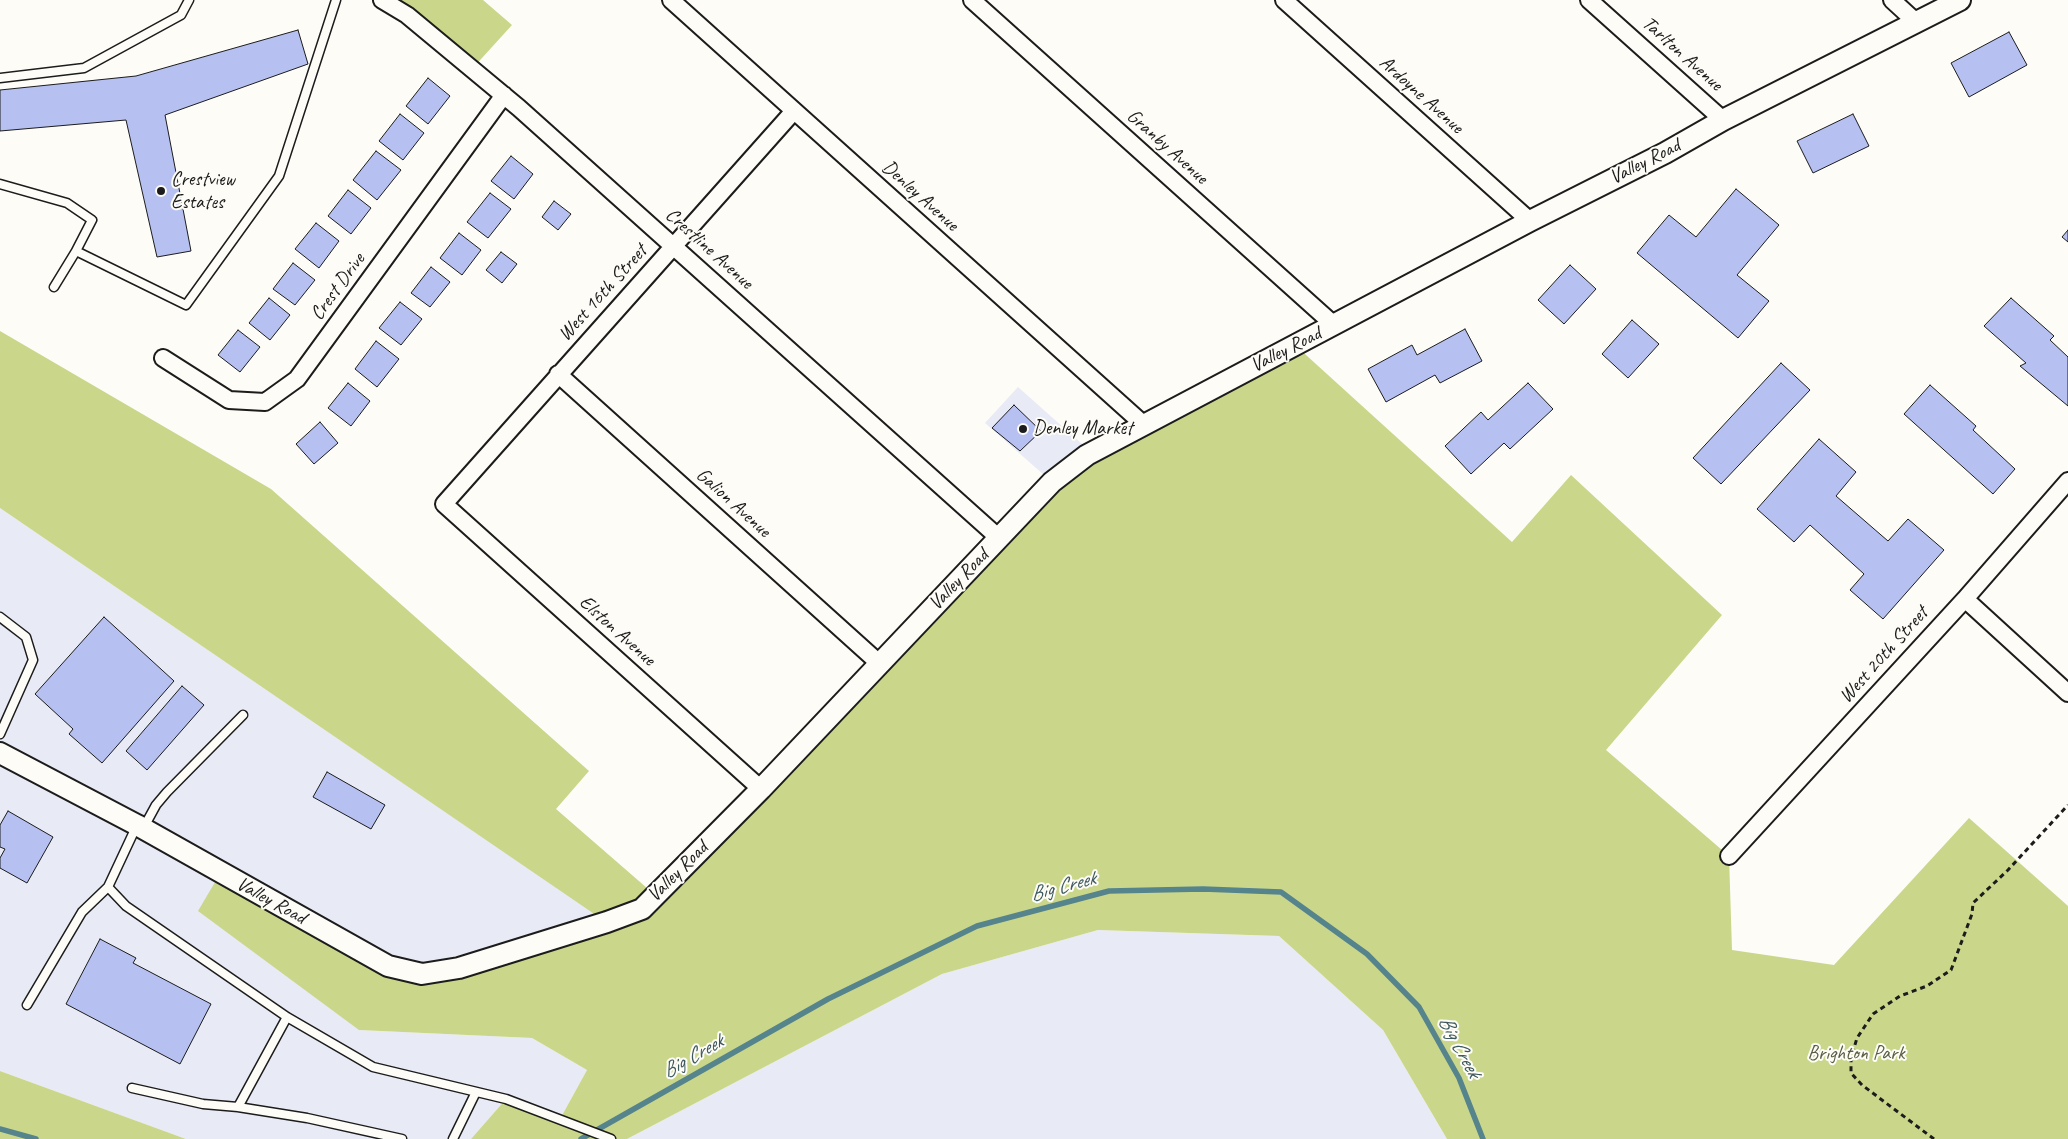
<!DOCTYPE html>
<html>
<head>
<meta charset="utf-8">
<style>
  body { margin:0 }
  canvas { display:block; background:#fdfcf7 }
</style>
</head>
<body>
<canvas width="2068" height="1139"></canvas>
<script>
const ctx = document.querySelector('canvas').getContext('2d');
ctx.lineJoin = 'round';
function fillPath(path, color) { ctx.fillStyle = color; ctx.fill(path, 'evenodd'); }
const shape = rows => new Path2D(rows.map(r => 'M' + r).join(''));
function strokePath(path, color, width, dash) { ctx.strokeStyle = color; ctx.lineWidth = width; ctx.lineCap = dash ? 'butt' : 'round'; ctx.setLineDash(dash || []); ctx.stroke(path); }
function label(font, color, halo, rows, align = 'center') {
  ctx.font = font + ' Caveat,sans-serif'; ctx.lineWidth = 4; ctx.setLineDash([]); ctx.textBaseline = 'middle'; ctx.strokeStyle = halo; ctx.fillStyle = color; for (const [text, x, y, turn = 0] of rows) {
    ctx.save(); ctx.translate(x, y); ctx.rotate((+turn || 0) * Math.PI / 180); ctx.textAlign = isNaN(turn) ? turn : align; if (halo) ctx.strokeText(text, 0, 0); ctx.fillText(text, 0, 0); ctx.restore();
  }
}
fillPath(shape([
  [1018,387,1091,452,1052,482,985,423],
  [0,508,607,922,359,1030,532,1038,587,1070,560,1119,506,1099,471,1139,186,1139,0,1071],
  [1098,930,1279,936,1383,1030,1447,1139,627,1139,942,974]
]), '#e8eaf6');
fillPath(shape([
  [382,0,483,0,512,25,472,69],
  [0,331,271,489,589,771,556,809,655,895,1056,478,1295,345,1512,542,1571,475,1722,615,1606,750,1729,856,1732,950,1834,965,1969,818,2068,906,2068,1139,1447,1139,1383,1030,1279,936,1098,930,942,974,627,1139,471,1139,506,1099,560,1119,587,1070,532,1038,359,1030,198,911,221,872,422,974,606,922,0,508],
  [0,1071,186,1139,0,1139]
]), '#cad78b');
strokePath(shape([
  [0,1129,36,1139],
  [581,1139,828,999,977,926,1109,891,1203,889,1281,892,1367,954,1419,1007,1459,1078,1483,1139]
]), '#56848d', 5.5);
const building = shape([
  [298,30,308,64,165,115,191,251,157,257,126,120,0,131,0,90,136,76,298,30],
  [2009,32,2027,65,1969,97,1951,63,2009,32],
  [428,78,450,96,428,124,406,106,428,78],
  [400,114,424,133,403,160,379,141,400,114],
  [1853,114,1869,146,1813,173,1797,141,1853,114],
  [376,151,401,170,377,200,353,180,376,151],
  [511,156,533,174,514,199,491,181,511,156],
  [1736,189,1779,225,1737,275,1769,301,1738,338,1637,253,1669,215,1696,237,1736,189],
  [348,190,371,208,351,234,328,216,348,190],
  [490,193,511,209,488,238,467,222,490,193],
  [554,201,571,214,558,230,542,217,554,201],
  [316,223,339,241,319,268,295,249,316,223],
  [2068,230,2068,242,2062,237,2068,230],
  [459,233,481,250,462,275,440,258,459,233],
  [501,252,517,264,502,283,486,270,501,252],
  [293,263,315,280,295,305,273,289,293,263],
  [1570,265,1596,289,1564,324,1538,300,1570,265],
  [431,267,450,282,430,307,411,293,431,267],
  [269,298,290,315,270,340,249,323,269,298],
  [2011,298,2054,336,2050,340,2068,357,2068,406,2020,366,2026,363,1984,326,2011,298],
  [400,302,422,319,401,345,379,328,400,302],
  [1632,320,1659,344,1628,378,1602,354,1632,320],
  [1465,329,1482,361,1440,383,1435,375,1386,402,1368,369,1412,345,1417,355,1465,329],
  [238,330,260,347,240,372,218,355,238,330],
  [376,341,399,359,377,387,355,369,376,341],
  [1781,363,1810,390,1721,484,1693,458,1781,363],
  [348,383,370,401,351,426,328,408,348,383],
  [1528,383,1553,409,1510,449,1504,443,1471,474,1445,446,1481,412,1488,420,1528,383],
  [1930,385,1976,426,1973,430,2015,469,1993,494,1904,414,1930,385],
  [1014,405,1041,431,1020,451,992,428,1014,405],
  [320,422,338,443,314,464,296,444,320,422],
  [1819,439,1856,472,1836,496,1888,541,1908,519,1944,550,1883,619,1850,590,1864,574,1810,525,1794,542,1757,509,1819,439],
  [104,617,174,681,102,763,69,734,73,729,35,694,104,617],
  [182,686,204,705,147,770,126,751,182,686],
  [327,772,385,805,371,829,313,797,327,772],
  [8,811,53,837,27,883,0,868,0,858,5,849,0,847,0,825,8,811],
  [100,939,136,958,133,963,211,1004,180,1064,66,1004,100,939]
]);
fillPath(building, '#b6c1f2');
strokePath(building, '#1c1c1c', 1);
const service = shape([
  [0,78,84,68,181,15,189,0],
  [0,184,67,203,92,220,76,251,186,305,279,176,336,0],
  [54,287,76,251],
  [0,617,26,637,33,660,0,734],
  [144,827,156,805,167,792,243,715],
  [108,887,126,906,287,1017,373,1067,506,1099,611,1139],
  [27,1005,82,912,108,887,137,825],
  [132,1088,203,1104,238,1107,307,1118,402,1139],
  [238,1107,287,1017],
  [453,1139,476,1092]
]);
const minor = shape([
  [382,0,407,15,519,108,999,538],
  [671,0,1143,424],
  [972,0,1334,325],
  [1284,0,1530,221],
  [1589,0,1723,120],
  [1892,0,1916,22],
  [163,358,229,400,265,402,297,379,504,95],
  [558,374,880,664],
  [1965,599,2068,693],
  [761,789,444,504,793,112],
  [1729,856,1965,599,2068,481]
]);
const tertiary = shape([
  [0,753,137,825,388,966,422,974,459,968,607,922,642,909,761,789,1052,482,1087,455,1530,221,1665,153,1723,120,1960,0]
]);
strokePath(service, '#1c1c1c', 11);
strokePath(minor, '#1c1c1c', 20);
strokePath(tertiary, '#1c1c1c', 24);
strokePath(shape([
  [1934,1139,1862,1085,1851,1073,1851,1058,1857,1038,1873,1014,1900,996,1927,986,1951,970,1972,914,1973,903,2008,870,2068,805]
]), '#1c1c1c', 3, [5, 4]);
strokePath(service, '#fdfcf7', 8);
strokePath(minor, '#fdfcf7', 16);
strokePath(tertiary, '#fdfcf7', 20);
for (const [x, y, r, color] of [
  [161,191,5,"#1c1c1c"],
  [1023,429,5,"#1c1c1c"]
]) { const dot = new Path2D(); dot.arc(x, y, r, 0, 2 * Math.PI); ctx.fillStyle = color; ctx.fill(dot); strokePath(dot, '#fdfcf7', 2); }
label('20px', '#1c1c1c', '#fdfcf7', [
  ["Tarlton Avenue",1682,54,42],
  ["Ardoyne Avenue",1421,95,42],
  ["Granby Avenue",1167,147,42],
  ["Valley Road",1645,162,-27],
  ["Denley Avenue",920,196,42],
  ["Crestline Avenue",709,249,42],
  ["Crest Drive",338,287,-54],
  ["West 16th Street",603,293,-48],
  ["Valley Road",1286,350,-27],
  ["Galion Avenue",733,503,42],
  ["Valley Road",959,580,-46],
  ["Elston Avenue",617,631,42],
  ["West 20th Street",1884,655,-48],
  ["Valley Road",678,872,-45],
  ["Valley Road",271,901,29]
]);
label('20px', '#1c1c1c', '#fdfcf7', [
  ["Crestview",171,180],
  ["Estates",171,203],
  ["Denley Market",1033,429]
], 'left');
label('20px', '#595d43', '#fdfcf7', [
  ["Brighton Park",1856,1054]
]);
label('italic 21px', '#3e595e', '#fdfcf7', [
  ["Big Creek",1063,887,-15],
  ["Big Creek",1459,1047,62],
  ["Big Creek",693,1057,-30]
]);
</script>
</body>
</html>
